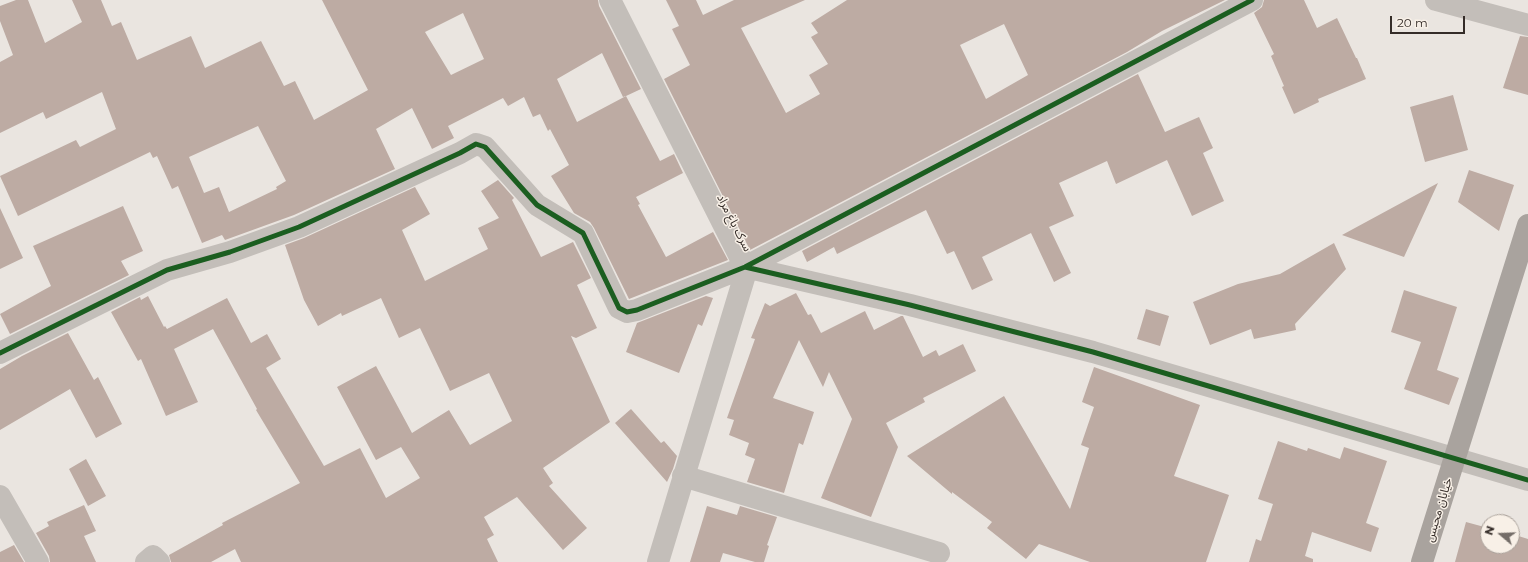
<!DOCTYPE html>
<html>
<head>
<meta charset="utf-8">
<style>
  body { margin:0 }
  #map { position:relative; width:1528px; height:562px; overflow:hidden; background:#eae5e0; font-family:Montserrat,sans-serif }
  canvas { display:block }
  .north { position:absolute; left:1480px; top:514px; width:40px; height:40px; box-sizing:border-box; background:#f8f0e7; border:1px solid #aaa29b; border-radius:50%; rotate:289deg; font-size:11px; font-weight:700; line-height:16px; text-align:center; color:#342c28 }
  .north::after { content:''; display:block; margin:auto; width:14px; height:18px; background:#746d68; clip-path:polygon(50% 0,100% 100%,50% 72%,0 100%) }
  .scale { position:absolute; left:1390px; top:16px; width:75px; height:18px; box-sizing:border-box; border:2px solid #342c28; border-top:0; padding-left:5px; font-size:12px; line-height:14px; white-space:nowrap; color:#342c28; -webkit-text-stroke:3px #f8f0e7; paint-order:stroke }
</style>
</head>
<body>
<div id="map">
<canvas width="1528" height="562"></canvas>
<div class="north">N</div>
<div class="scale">20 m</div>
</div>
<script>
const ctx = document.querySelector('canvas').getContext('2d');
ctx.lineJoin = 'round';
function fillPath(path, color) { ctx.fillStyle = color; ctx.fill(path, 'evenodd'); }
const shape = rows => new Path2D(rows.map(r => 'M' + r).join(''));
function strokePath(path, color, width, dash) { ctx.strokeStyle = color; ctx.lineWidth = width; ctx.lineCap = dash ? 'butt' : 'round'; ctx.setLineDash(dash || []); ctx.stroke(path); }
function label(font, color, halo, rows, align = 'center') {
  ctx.font = font + ' Montserrat,"Noto Sans Arabic",sans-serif'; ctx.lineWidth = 3; ctx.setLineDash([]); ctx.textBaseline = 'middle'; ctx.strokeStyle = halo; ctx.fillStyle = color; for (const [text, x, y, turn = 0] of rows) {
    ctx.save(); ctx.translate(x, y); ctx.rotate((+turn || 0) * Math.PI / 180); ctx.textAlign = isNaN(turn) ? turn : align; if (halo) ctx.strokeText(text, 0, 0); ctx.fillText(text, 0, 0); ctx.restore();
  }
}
fillPath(shape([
  [16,0,28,0,45,43,82,22,72,0,101,0,112,26,121,22,137,60,191,36,205,68,261,41,284,86,295,81,314,120,368,90,322,0,598,0,599,6,641,89,626,96,660,161,674,154,683,173,636,197,640,204,638,205,666,257,713,232,728,260,629,299,594,228,590,222,574,213,551,176,569,165,550,129,548,131,540,114,533,117,524,97,508,106,503,98,448,126,454,138,432,149,412,108,376,129,395,169,294,215,225,240,222,235,202,243,178,186,172,189,157,156,153,158,150,152,18,216,0,176,76,140,80,147,116,129,102,92,46,119,43,112,0,133,0,62,13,55,0,21,0,6],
  [463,13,484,59,451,75,425,32],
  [602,53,623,97,626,96,577,122,557,79],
  [258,126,286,181,276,187,277,189,229,212,219,187,204,193,189,157],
  [666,0,696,0,703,15,734,0,805,0,741,28,786,113,820,94,809,75,828,64,811,37,818,33,811,23,847,0,1225,0,1162,31,1127,52,750,250,664,79,690,65,672,29,679,26],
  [1004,24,1028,75,986,99,960,45],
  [1264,0,1304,0,1317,28,1337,18,1356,58,1357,58,1366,79,1318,99,1319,102,1294,114,1282,87,1284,86,1271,56,1274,54,1254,13,1262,7],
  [1520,36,1528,37,1528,95,1503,88],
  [1138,74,1165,132,1199,117,1213,148,1203,153,1224,201,1192,216,1167,160,1116,184,1107,161,1059,183,1074,216,1049,227,1071,273,1054,282,1031,233,982,257,993,280,972,290,954,251,947,254,926,210,837,254,834,247,807,262,802,251],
  [1453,95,1468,150,1425,162,1410,107],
  [1469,170,1514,185,1499,231,1458,202],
  [498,180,514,198,512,200,541,257,573,242,591,278,577,285,597,328,576,338,571,336,610,422,543,468,553,483,549,486,587,528,563,550,517,497,484,517,494,535,487,539,498,562,241,562,235,549,211,562,171,562,169,555,223,525,222,523,300,483,256,410,257,409,213,329,174,349,198,402,166,416,141,359,138,361,111,312,140,297,141,300,148,296,164,327,165,326,167,329,227,298,251,343,267,334,281,359,266,368,324,466,360,448,386,498,420,478,401,447,376,460,337,387,376,366,412,433,449,410,470,445,512,421,489,373,450,391,420,328,399,338,381,298,342,316,341,313,318,326,304,300,285,245,304,238,415,187,430,214,402,230,425,281,488,249,478,228,499,218,481,191],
  [1438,183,1404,257,1342,235],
  [123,206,143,251,121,261,129,275,10,334,0,314,51,286,33,246],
  [0,208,23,258,0,269],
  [1334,243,1346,269,1295,324,1296,330,1254,339,1251,329,1210,345,1193,302,1238,284,1280,274],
  [1404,290,1457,307,1437,370,1459,378,1449,405,1404,389,1421,342,1391,332],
  [796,293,808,315,811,314,821,333,865,311,874,330,901,316,903,316,923,357,936,350,939,356,963,344,976,371,923,398,925,402,886,423,898,447,871,517,821,498,852,419,829,372,823,387,799,340,773,398,814,412,803,445,799,443,784,493,747,482,755,459,745,455,749,443,729,435,734,420,727,418,755,339,751,338,765,303,770,306],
  [706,296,713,298,702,326,698,324,679,373,626,352,637,323],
  [1146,309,1169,316,1160,346,1137,339],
  [68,333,94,380,98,377,122,424,96,438,70,389,0,430,0,369,22,356],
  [1094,367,1200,405,1174,476,1229,495,1206,562,1090,562,1039,544,1026,559,987,528,992,522,952,492,952,494,907,456,1004,396,1070,509,1089,448,1081,445,1094,407,1082,402],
  [631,409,661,443,664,441,677,456,673,469,667,482,615,423],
  [1278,441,1307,451,1308,448,1340,459,1344,447,1387,461,1366,523,1379,528,1371,552,1312,532,1305,556,1313,559,1313,562,1249,562,1256,539,1261,541,1273,504,1258,499],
  [86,459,106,496,88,506,69,469],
  [84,505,96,531,84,536,96,562,50,562,49,556,36,533,49,526,47,522],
  [707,506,737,515,740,506,777,517,767,545,769,546,764,562,755,562,723,553,720,562,690,562],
  [1466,522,1488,528,1488,546,1512,546,1512,534,1528,539,1528,562,1455,562],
  [14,545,24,562,0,562,0,552]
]), '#bdaba3');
strokePath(shape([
  [610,0,745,267,744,278,658,562],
  [1436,0,1528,25],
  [745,267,910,305,1093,352,1528,480],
  [0,353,167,270,230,252,299,227,460,153,476,144,485,147,537,205,583,233,619,308,627,312,637,310,745,267,1252,0],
  [683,476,939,553],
  [0,496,38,562],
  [146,562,153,556,159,562]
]), '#c3beb9', 22);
strokePath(shape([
  [1422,562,1528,225]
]), '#a9a39e', 22);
strokePath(shape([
  [745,267,910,305,1093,352,1528,480],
  [0,353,167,270,230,252,299,227,460,153,476,144,485,147,537,205,583,233,619,308,627,312,637,310,745,267,1252,0]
]), '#1b5e20', 5);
label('12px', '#342c28', '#f8f0e7', [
  ["سرک باغ مراد",734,223,63],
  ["خیابان محبس",1439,510,-73]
]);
</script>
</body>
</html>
